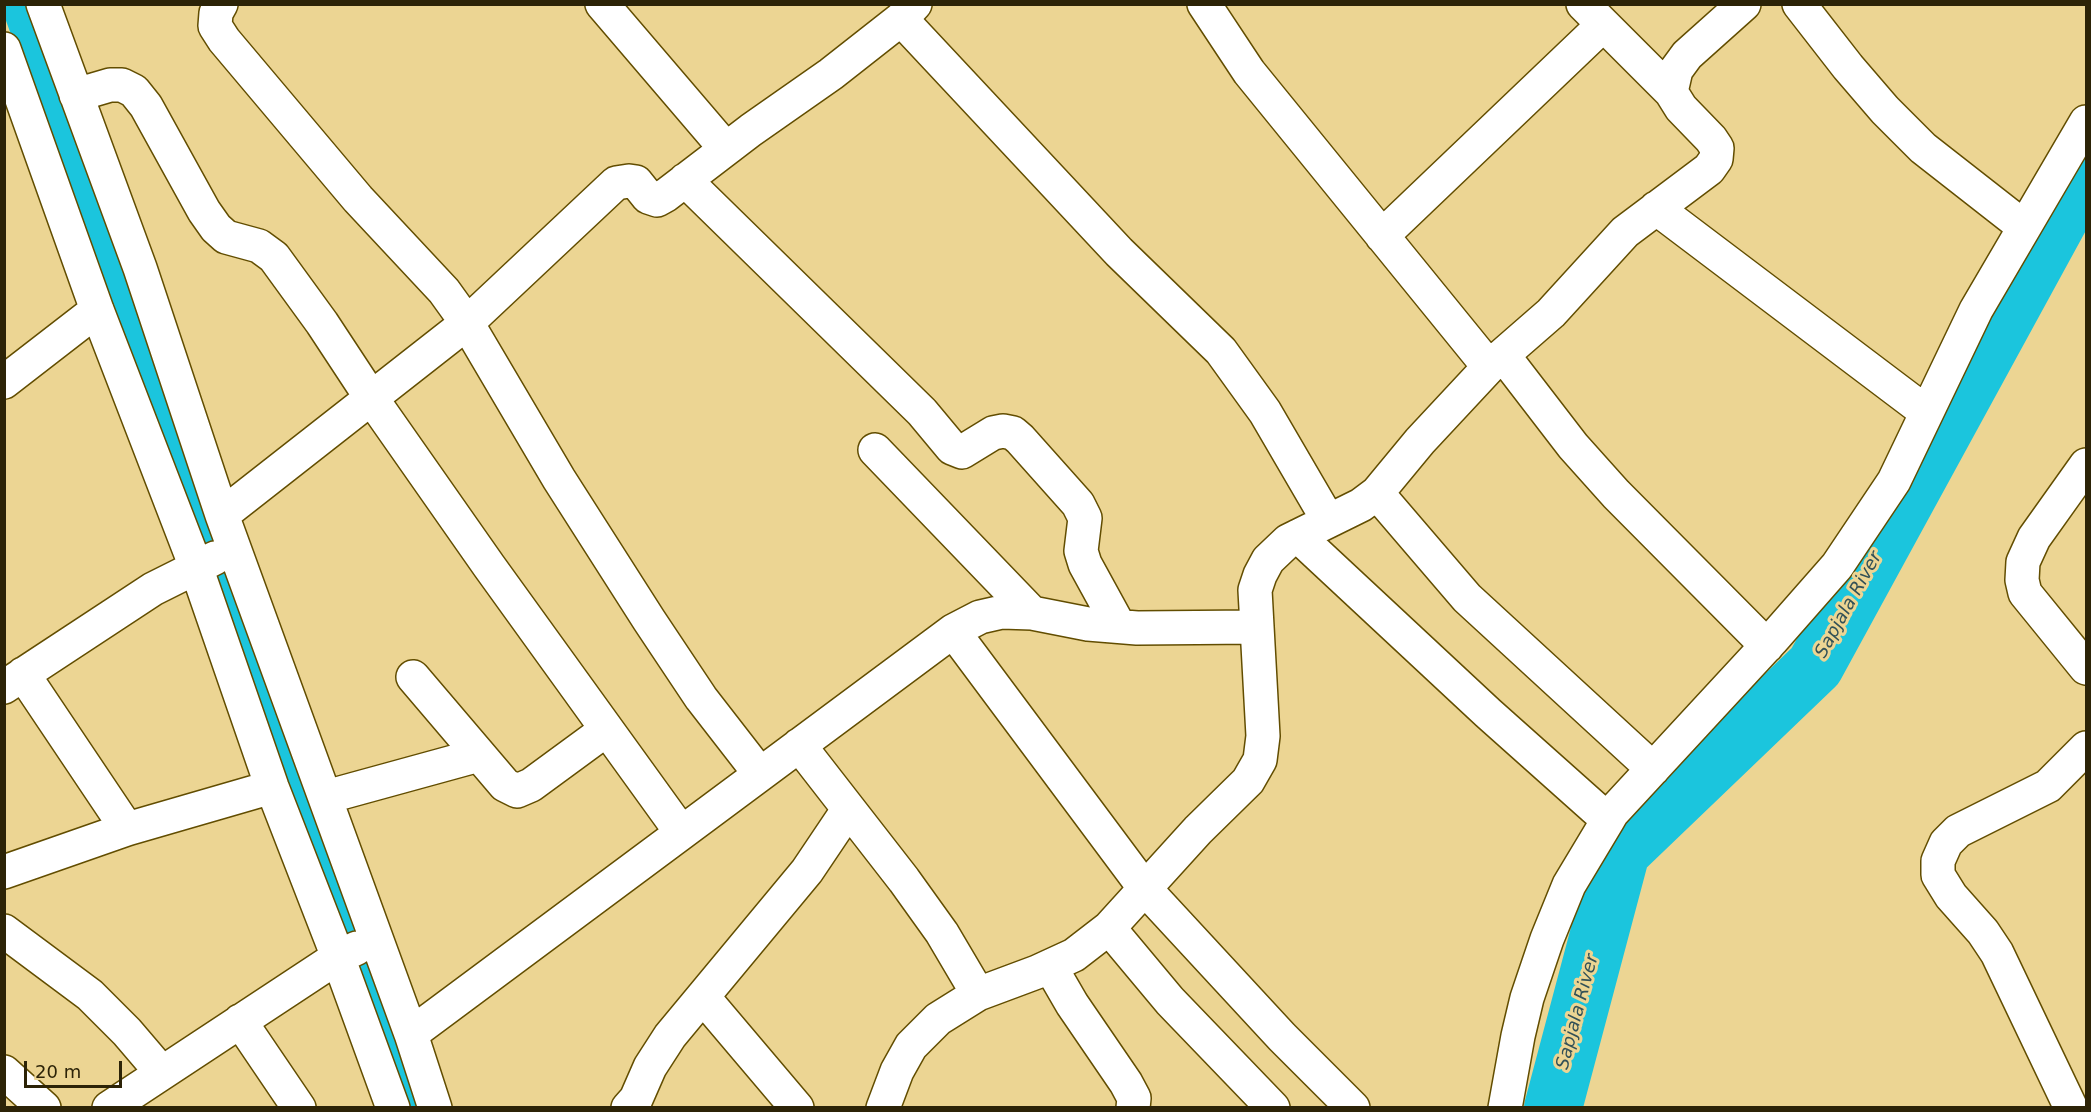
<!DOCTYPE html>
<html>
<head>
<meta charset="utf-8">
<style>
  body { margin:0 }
  #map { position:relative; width:2091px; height:1112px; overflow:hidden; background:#ecd593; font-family:"DejaVu Sans",sans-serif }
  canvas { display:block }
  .frame { position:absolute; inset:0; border:6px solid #2c2307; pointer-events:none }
  .scale { position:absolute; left:24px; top:1061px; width:98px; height:27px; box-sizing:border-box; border:3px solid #2c2307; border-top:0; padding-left:8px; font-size:18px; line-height:21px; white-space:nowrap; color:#2c2307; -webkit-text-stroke:4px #ecd593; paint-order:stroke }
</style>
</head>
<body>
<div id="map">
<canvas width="2091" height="1112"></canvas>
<div class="frame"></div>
<div class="scale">20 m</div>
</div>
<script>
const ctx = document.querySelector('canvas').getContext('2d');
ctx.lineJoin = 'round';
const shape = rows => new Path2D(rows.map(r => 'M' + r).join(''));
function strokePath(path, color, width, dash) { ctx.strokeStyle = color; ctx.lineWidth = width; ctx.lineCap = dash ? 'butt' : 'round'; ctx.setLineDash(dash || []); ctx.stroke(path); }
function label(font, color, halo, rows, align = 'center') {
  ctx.font = font + ' "DejaVu Sans",sans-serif'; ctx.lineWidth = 6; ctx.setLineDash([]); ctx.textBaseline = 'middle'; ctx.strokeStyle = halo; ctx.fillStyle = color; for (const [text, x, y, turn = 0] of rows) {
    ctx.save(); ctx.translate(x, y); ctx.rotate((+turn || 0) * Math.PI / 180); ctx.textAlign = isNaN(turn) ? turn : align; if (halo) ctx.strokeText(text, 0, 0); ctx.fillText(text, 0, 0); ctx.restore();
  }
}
strokePath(shape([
  [18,4,377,995,412,1108]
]), '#1bc5dd', 34);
strokePath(shape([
  [1553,1108,1621,852,1815,666,2086,170]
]), '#1bc5dd', 58);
const minor = shape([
  [43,4,140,268,222,515,411,1034],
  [221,4,216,13,215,26,224,40,358,199,444,291,467,323,559,479,649,620,701,698,760,774],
  [602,4,726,149],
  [1204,4,1249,72,1489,367],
  [1583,4,1671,92],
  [1799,4,1848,67,1885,110,1923,148,2024,227],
  [901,19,1119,252,1221,351,1265,412,1328,520],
  [4,49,97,310,196,567,272,787,338,957,393,1108],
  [76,95,110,85,122,85,134,91,146,106,204,211,216,228,226,237,259,246,274,257,322,323,372,399,489,566,681,832],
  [685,180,922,412,952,448,962,452,993,433,1003,431,1013,433,1020,439,1078,504,1085,518,1081,551,1085,564,1119,626],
  [1656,208,1926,412],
  [1382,236,1603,25],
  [1503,355,1573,446,1616,494,1767,646],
  [4,382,97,310],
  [875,450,1032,613],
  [2086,465,2034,538,2023,562,2022,580,2025,593,2086,668],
  [1377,493,1467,598,1653,769],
  [222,515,467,323,616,183,629,181,636,182,648,197,657,200,666,195,751,130,831,74,901,19,915,4],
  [1298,536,1488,713,1608,820],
  [953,631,1146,890,1282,1037,1353,1108],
  [23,674,127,829],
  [413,677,505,785,517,791,531,785,606,730],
  [4,687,153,589,215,558],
  [799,745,904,880,942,933,978,994],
  [326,797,479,755],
  [4,872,127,829,272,787],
  [1109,928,1170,1001,1273,1108],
  [4,931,90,995,127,1032,162,1073],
  [1050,966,1072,1004,1126,1083,1134,1098,1133,1108],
  [703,997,797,1108],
  [240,1021,299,1108],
  [4,1072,44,1108],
  [109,1108,338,957,357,948],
  [435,1108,411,1034,953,631,980,617,1002,612,1032,613,1088,624,1137,628,1256,627],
  [628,1108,636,1099,650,1067,670,1036,807,871,848,810],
  [883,1108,897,1071,911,1046,938,1019,978,994,1037,972,1074,955,1109,928,1198,830,1248,781,1260,760,1263,736,1255,590,1260,575,1268,560,1288,541,1361,505,1377,493,1420,441,1489,367,1551,313,1625,232,1709,169,1716,159,1717,148,1711,139,1681,108,1671,92,1676,70,1687,55,1744,4],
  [1505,1108,1518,1036,1527,998,1547,939,1569,885,1608,820,1612,813,1772,640,1837,566,1894,481,1976,310,2086,122],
  [2071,1108,1997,953,1983,932,1951,896,1938,875,1938,861,1946,843,1958,831,2048,786,2086,748]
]);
strokePath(minor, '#624d00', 36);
strokePath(minor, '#fff', 33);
label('italic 18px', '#335157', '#ecd593', [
  ["Sapjala River",1849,605,-61],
  ["Sapjala River",1578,1012,-75]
]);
</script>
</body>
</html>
